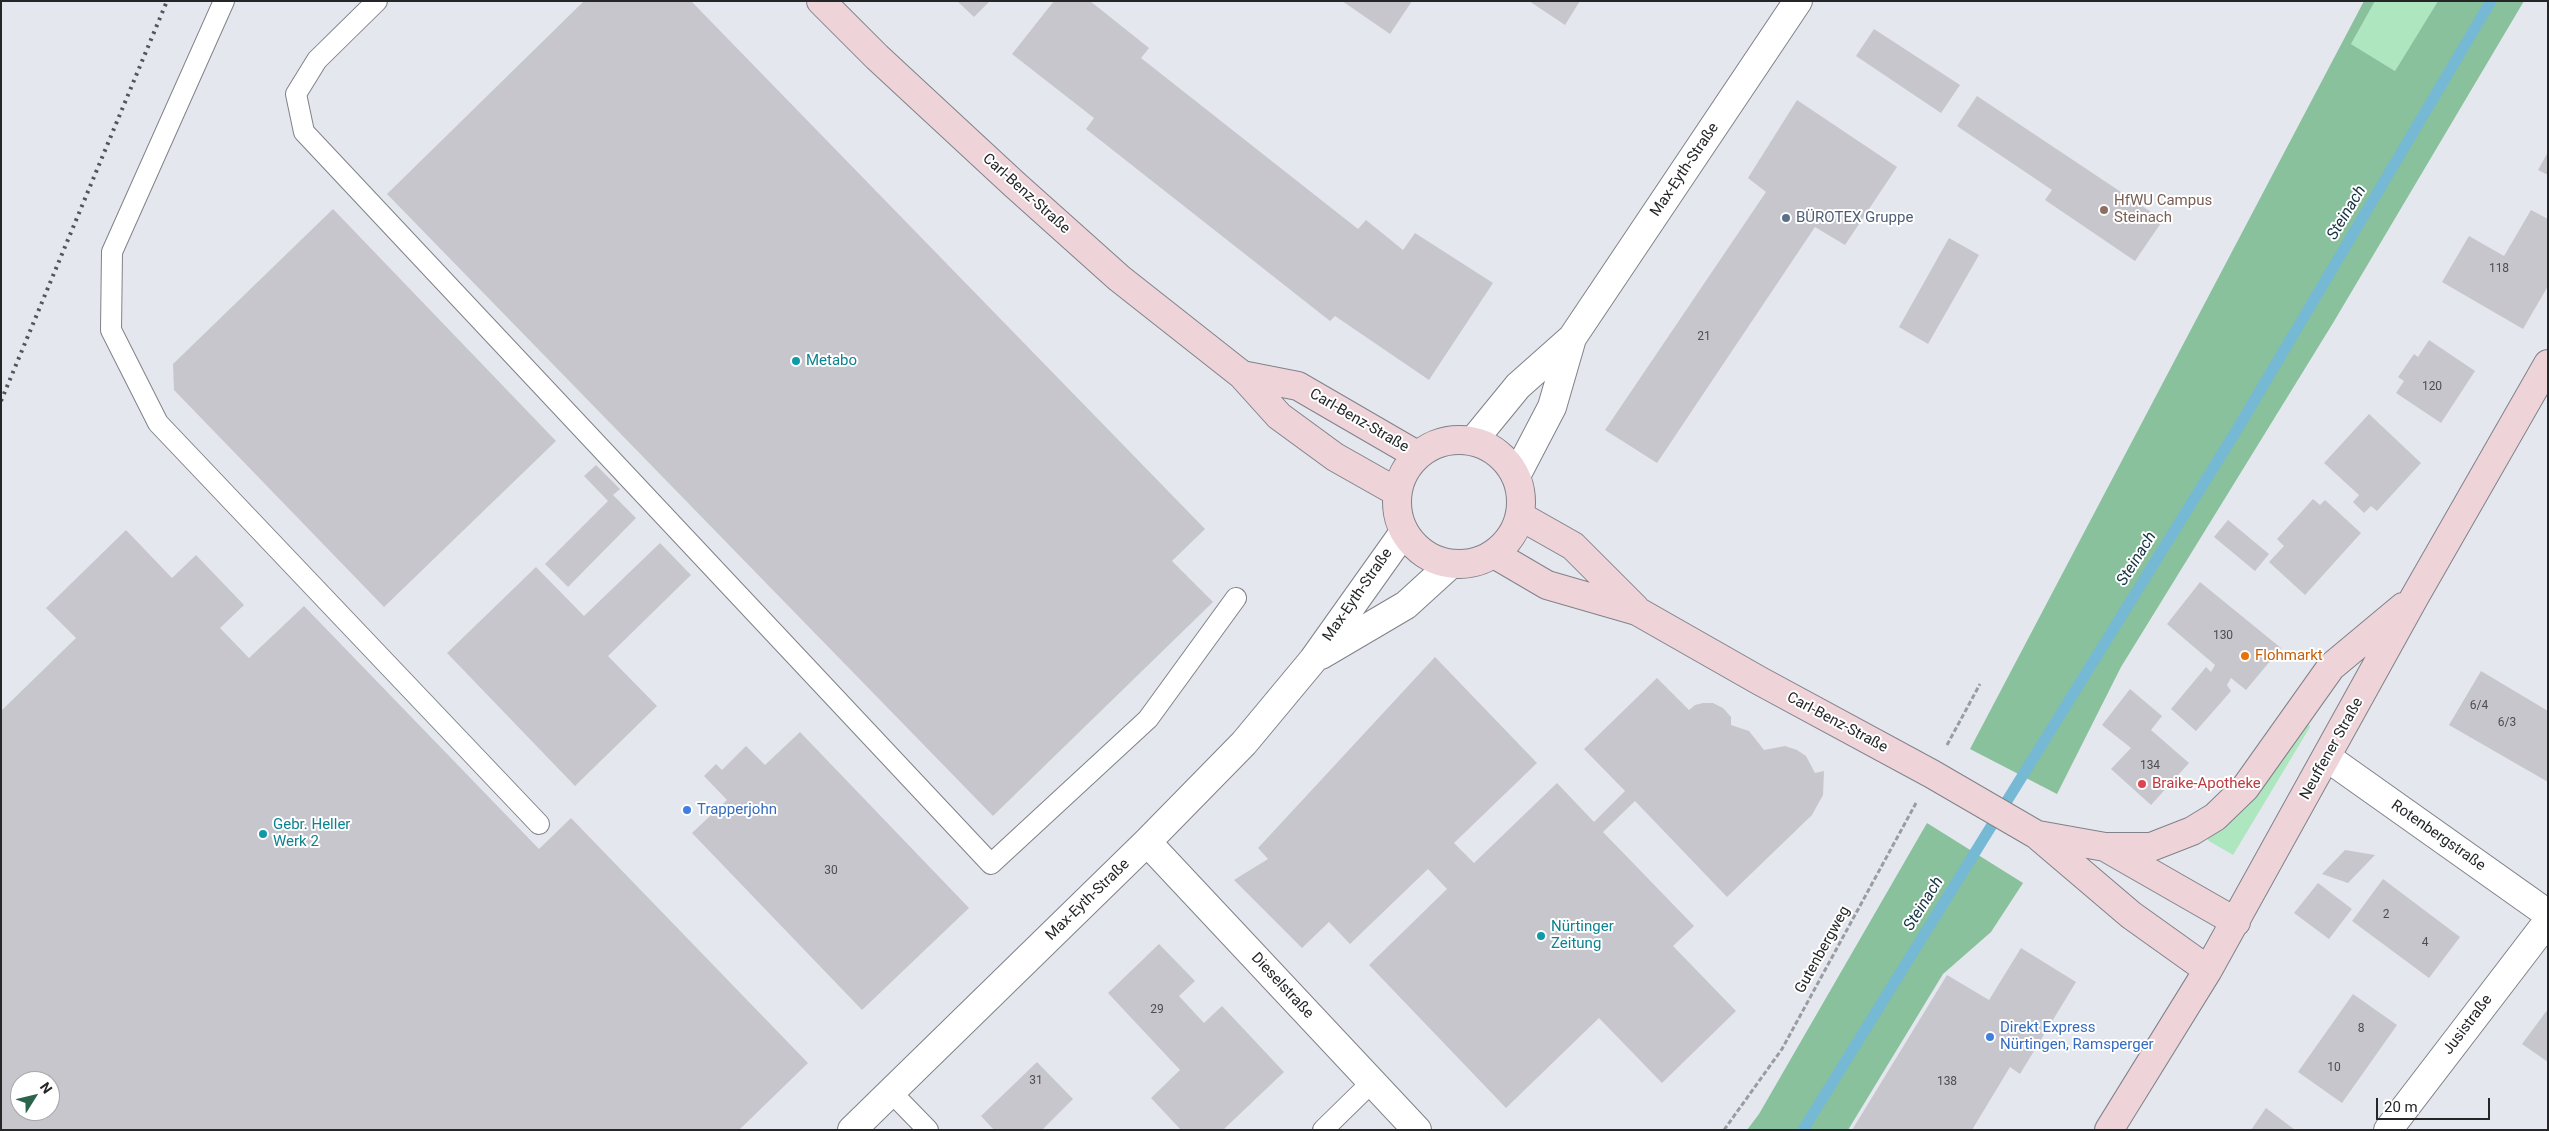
<!DOCTYPE html>
<html>
<head>
<meta charset="utf-8">
<style>
  body { margin:0 }
  #map { position:relative; width:2549px; height:1131px; overflow:hidden; background:#e4e7ee; font-family:Roboto,sans-serif }
  canvas { display:block }
  .frame { position:absolute; inset:0; border:2px solid #242628; pointer-events:none }
  .north { position:absolute; left:10px; top:1071px; width:50px; height:50px; box-sizing:border-box; background:#fff; border:1px solid #a7a8a9; border-radius:50%; rotate:54deg; font-size:14px; font-weight:700; line-height:20px; text-align:center; color:#242628 }
  .north::after { content:''; display:block; margin:auto; width:18px; height:22px; background:#2b634b; clip-path:polygon(50% 0,100% 100%,50% 72%,0 100%) }
  .scale { position:absolute; left:2376px; top:1098px; width:114px; height:22px; box-sizing:border-box; border:2px solid #242628; border-top:0; padding-left:6px; font-size:15px; line-height:18px; white-space:nowrap; color:#242628; -webkit-text-stroke:4px #fff; paint-order:stroke }
</style>
</head>
<body>
<div id="map">
<canvas width="2549" height="1131"></canvas>
<div class="frame"></div>
<div class="north">N</div>
<div class="scale">20 m</div>
</div>
<script>
const ctx = document.querySelector('canvas').getContext('2d');
ctx.lineJoin = 'round';
function fillPath(path, color) { ctx.fillStyle = color; ctx.fill(path, 'evenodd'); }
const shape = rows => new Path2D(rows.map(r => 'M' + r).join(''));
function strokePath(path, color, width, dash) { ctx.strokeStyle = color; ctx.lineWidth = width; ctx.lineCap = dash ? 'butt' : 'round'; ctx.setLineDash(dash || []); ctx.stroke(path); }
function label(font, color, halo, rows, align = 'center') {
  ctx.font = font + ' Roboto,sans-serif'; ctx.lineWidth = 4; ctx.setLineDash([]); ctx.textBaseline = 'middle'; ctx.strokeStyle = halo; ctx.fillStyle = color; for (const [text, x, y, turn = 0] of rows) {
    ctx.save(); ctx.translate(x, y); ctx.rotate((+turn || 0) * Math.PI / 180); ctx.textAlign = isNaN(turn) ? turn : align; if (halo) ctx.strokeText(text, 0, 0); ctx.fillText(text, 0, 0); ctx.restore();
  }
}
fillPath(shape([
  [2375,1,2438,1,2395,71,2351,44],
  [2309,724,2310,727,2233,855,2209,841,2206,836]
]), '#aee6c0');
fillPath(shape([
  [2364,1,2375,1,2351,44,2395,71,2438,1,2524,1,2333,323,2121,667,2057,794,1970,749],
  [1927,823,2023,883,1991,932,1943,974,1848,1130,1747,1130,1759,1114]
]), '#89c19c');
strokePath(shape([
  [1803,1130,2238,428,2491,1]
]), '#75b9d5', 11);
fillPath(shape([
  [584,1,691,1,1205,529,1172,561,1213,602,993,816,387,194],
  [957,1,990,1,974,17],
  [1054,1,1090,1,1149,48,1141,58,1358,229,1366,220,1403,250,1415,233,1493,283,1429,380,1335,316,1330,321,1086,129,1094,118,1012,54],
  [1342,1,1412,1,1390,34],
  [1529,1,1580,1,1565,25],
  [1874,29,1960,85,1941,113,1856,56],
  [1977,96,2163,220,2135,261,2045,200,2052,190,1957,126],
  [1797,100,1897,167,1845,245,1815,227,1657,463,1605,430,1766,192,1748,178],
  [2548,152,2548,175,2538,170],
  [333,209,556,441,384,607,174,390,173,364],
  [2531,210,2548,219,2548,286,2523,329,2442,282,2469,236,2504,256],
  [1949,238,1979,255,1928,344,1899,327],
  [2429,340,2475,371,2441,423,2396,393,2404,381,2398,377,2414,354,2418,357],
  [2369,414,2421,463,2377,511,2371,506,2364,513,2353,502,2359,495,2324,463],
  [596,465,620,489,613,495,636,518,568,587,545,564,608,501,584,476],
  [2313,499,2320,505,2325,500,2361,533,2305,595,2269,562,2284,546,2277,539],
  [2228,520,2269,554,2255,571,2214,537],
  [126,530,172,578,196,555,244,605,220,628,249,658,304,606,539,849,571,818,808,1063,739,1130,1,1130,1,711,76,638,46,608],
  [20,1081,50,1081,50,1111,20,1111],
  [660,543,691,575,608,656,657,706,575,786,447,653,536,567,584,616],
  [2200,582,2281,648,2246,690,2231,678,2227,685,2231,691,2196,731,2171,709,2206,667,2211,672,2215,665,2167,624],
  [1435,657,1537,763,1454,843,1474,863,1557,783,1594,822,1625,791,1584,749,1657,678,1689,710,1695,705,1703,703,1713,703,1723,708,1731,717,1731,725,1749,731,1764,750,1785,746,1797,750,1806,756,1815,773,1824,771,1823,795,1812,815,1727,897,1635,801,1603,832,1694,926,1673,946,1736,1011,1662,1083,1599,1018,1506,1108,1369,965,1447,889,1428,869,1350,944,1329,922,1302,948,1234,880,1268,859,1258,848],
  [2481,671,2548,711,2548,782,2449,725],
  [2130,689,2162,716,2151,730,2189,763,2151,805,2111,769,2131,748,2102,725],
  [800,732,969,908,862,1010,692,833,727,800,704,776,716,764,722,770,746,746,765,765],
  [2345,850,2375,855,2348,883,2322,874],
  [2383,879,2460,937,2429,978,2352,921],
  [2318,883,2352,909,2329,939,2294,913],
  [1159,944,1195,981,1179,996,1204,1023,1222,1006,1284,1072,1223,1130,1181,1130,1151,1098,1180,1070,1108,993],
  [2021,948,2076,982,2020,1074,2010,1067,1972,1130,1852,1130,1947,975,1989,1000],
  [2353,994,2397,1025,2342,1103,2298,1072],
  [2548,1009,2548,1062,2522,1044],
  [1037,1062,1073,1099,1042,1130,994,1130,981,1116],
  [2266,1108,2295,1130,2251,1130]
]), '#c8c6cd');
const lane = shape([
  [224,1,112,252,111,330,158,423,539,824],
  [377,1,317,60,296,94,304,132,991,864,1148,719,1236,598],
  [891,1092,928,1130],
  [1323,1130,1372,1082]
]);
const street = shape([
  [1473,441,1518,386,1572,338,1798,1],
  [1516,476,1552,407,1572,338],
  [1321,655,1406,605,1451,564],
  [2328,758,2548,914],
  [1147,842,1417,1130],
  [852,1130,1147,842,1244,743,1313,660,1404,532],
  [2388,1130,2548,921]
]);
const secondary = shape([
  [821,1,877,57,1014,184,1119,278,1242,375,1279,416,1335,457,1397,492],
  [1242,375,1298,386,1417,455],
  '1397 502a62 62 0 1 1 124 0a62 62 0 1 1-124 0Z',
  [1520,516,1573,546,1635,608],
  [1494,554,1547,585,1637,611,1760,681,1932,774,2037,835,2131,915,2208,970],
  [2038,835,2105,847,2236,922],
  [2105,847,2151,847,2192,831,2215,817,2245,788,2331,667,2403,607],
  [2109,1130,2208,970,2414,598,2548,364]
]);
strokePath(lane, '#808289', 22);
strokePath(street, '#808289', 30);
strokePath(secondary, '#808289', 30);
strokePath(shape([
  [1947,745,1980,684],
  [1724,1130,1782,1049,1916,803]
]), '#999ca1', 3, [5, 2.5]);
strokePath(lane, '#fff', 20);
strokePath(street, '#fff', 28);
strokePath(secondary, '#eed3d9', 28);
strokePath(shape([
  [1,401,167,1]
]), '#525457', 4, [2.5, 5]);
for (const [x, y, r, color] of [
  [2104,210,5,"#8d6e63"],
  [1786,218,5,"#5c6f8a"],
  [796,361,5,"#0f9aa8"],
  [2245,656,5,"#e8710a"],
  [2142,784,5,"#e0444e"],
  [687,810,5,"#3f7fe0"],
  [263,834,5,"#0f9aa8"],
  [1541,936,5,"#0f9aa8"],
  [1990,1037,5,"#3f7fe0"]
]) { const dot = new Path2D(); dot.arc(x, y, r, 0, 2 * Math.PI); ctx.fillStyle = color; ctx.fill(dot); strokePath(dot, '#fff', 2); }
label('12px', '#4d4e51', null, [
  ["118",2499,269],
  ["21",1704,337],
  ["120",2432,387],
  ["130",2223,636],
  ["6/4",2479,706],
  ["6/3",2507,723],
  ["134",2150,766],
  ["30",831,871],
  ["2",2386,915],
  ["4",2425,943],
  ["29",1157,1010],
  ["8",2361,1029],
  ["10",2334,1068],
  ["31",1036,1081],
  ["138",1947,1082]
]);
label('15px', '#242628', '#fff', [
  ["Max-Eyth-Straße",1685,170,-56],
  ["Carl-Benz-Straße",1026,194,42],
  ["Carl-Benz-Straße",1359,421,30],
  ["Max-Eyth-Straße",1358,595,-55],
  ["Carl-Benz-Straße",1837,723,28],
  ["Neuffener Straße",2332,749,-61],
  ["Rotenbergstraße",2438,836,35],
  ["Max-Eyth-Straße",1088,900,-44],
  ["Gutenbergweg",1823,950,-61],
  ["Dieselstraße",1282,986,47],
  ["Jusistraße",2468,1025,-53]
]);
label('15px', '#785e54', '#fff', [
  ["HfWU Campus",2114,201],
  ["Steinach",2114,218]
], 'left');
label('15px', '#4e5e75', '#fff', [
  ["BÜROTEX Gruppe",1796,218]
], 'left');
label('15px', '#0d838f', '#fff', [
  ["Metabo",806,361],
  ["Gebr. Heller",273,825],
  ["Werk 2",273,842],
  ["Nürtinger",1551,927],
  ["Zeitung",1551,944]
], 'left');
label('15px', '#c56008', '#fff', [
  ["Flohmarkt",2255,656]
], 'left');
label('15px', '#be3a42', '#fff', [
  ["Braike-Apotheke",2152,784]
], 'left');
label('15px', '#366cbe', '#fff', [
  ["Trapperjohn",697,810],
  ["Direkt Express",2000,1028],
  ["Nürtingen, Ramsperger",2000,1045]
], 'left');
label('italic 16px', '#143441', '#fff', [
  ["Steinach",2347,213,-59],
  ["Steinach",2137,559,-58],
  ["Steinach",1924,904,-58]
]);
</script>
</body>
</html>
